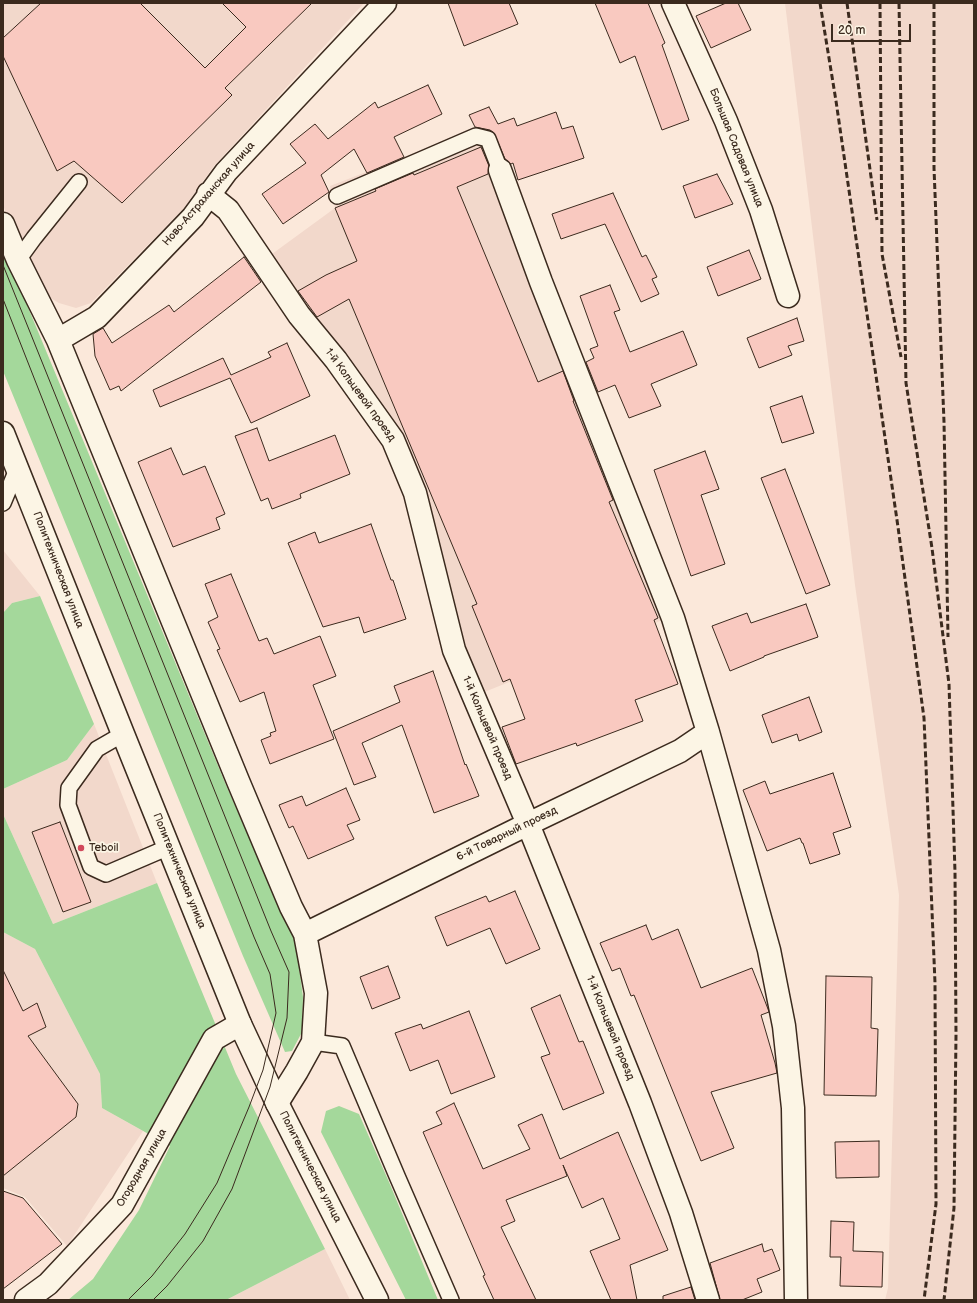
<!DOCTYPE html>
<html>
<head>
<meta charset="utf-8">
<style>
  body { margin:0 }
  #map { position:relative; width:977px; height:1303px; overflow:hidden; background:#fbe8da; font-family:"Balsamiq Sans",sans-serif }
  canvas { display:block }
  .frame { position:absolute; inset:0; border:4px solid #3b2a1e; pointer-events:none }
  .scale { position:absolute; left:831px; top:24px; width:80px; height:18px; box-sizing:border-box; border:2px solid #3b2a1e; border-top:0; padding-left:5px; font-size:12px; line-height:14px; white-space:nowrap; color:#3b2a1e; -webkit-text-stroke:3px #fcf5e5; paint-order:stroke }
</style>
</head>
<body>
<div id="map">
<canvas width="977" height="1303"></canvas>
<div class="frame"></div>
<div class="scale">20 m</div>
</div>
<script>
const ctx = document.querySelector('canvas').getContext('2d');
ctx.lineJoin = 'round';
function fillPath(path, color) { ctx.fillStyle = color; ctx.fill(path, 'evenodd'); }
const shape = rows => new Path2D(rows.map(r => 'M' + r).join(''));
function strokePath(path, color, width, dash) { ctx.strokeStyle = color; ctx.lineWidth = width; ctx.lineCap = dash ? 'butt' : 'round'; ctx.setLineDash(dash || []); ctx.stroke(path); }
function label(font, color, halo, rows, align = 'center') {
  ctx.font = font + ' "Balsamiq Sans",sans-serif'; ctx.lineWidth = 3.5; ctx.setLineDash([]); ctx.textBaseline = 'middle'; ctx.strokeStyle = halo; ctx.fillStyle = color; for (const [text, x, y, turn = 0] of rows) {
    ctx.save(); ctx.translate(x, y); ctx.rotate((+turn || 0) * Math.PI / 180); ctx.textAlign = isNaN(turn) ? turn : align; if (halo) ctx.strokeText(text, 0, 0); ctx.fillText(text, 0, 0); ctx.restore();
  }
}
fillPath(shape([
  [3,3,364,3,214,166,184,208,91,303,76,308,59,303,47,296,9,220,3,205],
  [785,3,974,3,974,1300,885,1300,888,1288,899,895,855,585],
  [475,130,495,135,507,165,665,619,477,695,424,492,302,310,272,254,335,208,330,186],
  [3,550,40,596,12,603,3,613],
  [94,724,157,883,53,924,3,814,3,789,67,760],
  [3,932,35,949,100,1074,102,1108,143,1131,67,1246,25,1197,3,1188],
  [325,1249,350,1300,226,1300]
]), '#f2d8cb');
fillPath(shape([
  [3,247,226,785,296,944,303,997,302,1032,292,1051,285,1052,243,956,3,371],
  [40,596,94,724,67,760,3,789,3,613,12,603],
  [3,814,53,924,157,883,236,1074,325,1249,226,1300,68,1300,93,1279,139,1210,170,1146,102,1108,100,1074,35,949,3,932],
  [339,1106,359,1114,389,1182,438,1300,406,1300,321,1132,326,1111]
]), '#a4d89b');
const building = shape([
  [41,3,140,3,205,68,246,27,222,3,312,3,225,88,232,95,122,203,74,161,57,171,3,56,3,38,41,3],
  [448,3,509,3,518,24,464,46,448,3],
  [595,3,648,3,665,43,662,45,689,120,662,130,635,56,620,63,595,3],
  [726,3,738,3,751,30,711,48,696,16,726,3],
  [428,85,442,114,394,137,404,157,367,173,354,149,321,175,329,192,283,224,262,194,306,163,290,144,315,124,328,139,375,102,378,108,428,85],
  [489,107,498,124,514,118,517,126,556,112,562,129,573,126,584,158,518,180,513,163,511,164,505,159,494,133,490,130,475,127,469,115,489,107],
  [481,147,489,166,488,174,457,187,538,382,563,371,574,401,573,401,613,500,609,502,658,618,654,620,678,684,635,700,643,721,577,746,576,743,516,764,502,727,525,719,510,679,503,682,472,606,477,604,349,299,317,317,298,291,326,275,357,261,335,208,376,191,375,189,413,173,414,175,481,147],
  [717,174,733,204,695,218,683,186,717,174],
  [613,193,642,257,646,255,657,277,652,279,659,294,641,302,605,224,561,239,552,214,613,193],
  [749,250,761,279,718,296,707,267,749,250],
  [244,257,261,282,121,391,119,386,110,390,95,356,93,334,103,328,112,343,169,305,174,312,244,257],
  [610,285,620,310,614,312,630,352,683,331,697,365,651,384,661,406,629,418,615,385,598,392,586,362,594,358,590,349,598,346,580,296,610,285],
  [797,318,804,341,788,346,792,355,759,368,747,338,797,318],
  [287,343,310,396,251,423,230,378,160,407,153,390,223,358,231,375,271,357,268,352,287,343],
  [802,396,814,433,782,443,770,407,802,396],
  [257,428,269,461,335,435,350,474,300,494,301,498,272,509,268,498,261,501,235,436,257,428],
  [171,448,183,475,205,466,225,514,216,518,220,529,173,547,138,462,171,448],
  [705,451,719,489,701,495,725,564,691,576,654,470,705,451],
  [785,469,830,585,806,594,761,478,785,469],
  [371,524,391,580,393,580,406,619,364,633,359,617,323,627,288,543,315,532,319,543,371,524],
  [231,574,259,641,267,638,274,654,320,636,336,676,313,685,334,739,270,764,261,740,271,736,270,733,276,731,264,692,240,702,217,650,220,649,208,622,218,617,205,584,231,574],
  [806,604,818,637,764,656,764,657,730,671,712,626,747,613,751,623,806,604],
  [433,671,465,765,466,764,479,796,434,813,402,725,362,743,376,777,354,785,333,731,400,702,394,686,433,671],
  [809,697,822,732,799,741,797,734,772,743,762,715,809,697],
  [833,773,851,827,833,833,840,854,810,864,803,843,802,843,800,838,767,851,743,790,765,781,770,794,833,773],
  [346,788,360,820,347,825,354,839,308,859,293,826,289,828,279,805,302,796,306,806,346,788],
  [60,822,91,902,63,912,32,832,60,822],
  [515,891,540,949,506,964,490,928,447,946,435,917,486,896,489,902,515,891],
  [646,925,652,940,678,929,701,988,752,968,768,1009,769,1012,761,1015,775,1063,777,1073,711,1092,734,1148,701,1161,634,995,631,996,620,968,612,971,600,943,646,925],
  [388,966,400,998,372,1009,360,977,388,966],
  [3,970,23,1011,37,1003,46,1027,28,1036,78,1104,76,1117,3,1176,3,970],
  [826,976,872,977,871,1028,878,1029,876,1096,824,1095,826,976],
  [560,995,579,1042,583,1041,604,1093,563,1110,541,1057,550,1054,531,1008,560,995],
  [469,1011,495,1077,451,1094,438,1060,410,1071,395,1033,421,1024,423,1029,469,1011],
  [454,1103,483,1169,530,1149,518,1125,542,1114,560,1159,618,1132,668,1250,630,1265,637,1300,611,1300,590,1251,620,1239,603,1198,582,1208,563,1165,567,1176,506,1200,515,1221,501,1227,536,1300,494,1300,483,1276,485,1275,423,1132,442,1124,436,1112,454,1103],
  [879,1141,879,1177,836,1178,835,1142,879,1141],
  [3,1191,23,1198,62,1244,3,1289,3,1191],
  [831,1221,854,1222,853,1251,883,1252,882,1287,840,1286,841,1257,830,1257,831,1221],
  [762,1244,764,1252,772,1249,780,1270,757,1279,762,1292,742,1300,720,1300,710,1263,762,1244],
  [691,1287,695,1300,663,1300,663,1296,691,1287]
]);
fillPath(building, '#f9c9c0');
strokePath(building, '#3b2a1e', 1);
const lane = shape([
  [337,196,476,136,488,139,500,170],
  [18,260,34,238,79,182],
  [3,503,18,467],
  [123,734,97,749,69,788,68,805,91,867,106,874,169,847],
  [313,1042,342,1046,397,1176,451,1300]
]);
const street = shape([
  [673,3,726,121,761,210,788,296],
  [500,170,541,282,673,618,708,732,769,950,784,1026,793,1108,796,1300],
  [208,194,228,210,299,315,336,360,393,440,415,493,454,650,528,824,640,1103,681,1213,708,1300],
  [3,224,18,260,58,340,238,781,291,907,305,934,316,993,313,1042,297,1071,277,1103],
  [58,340,97,317,193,217,226,172,385,3],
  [305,934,528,824,680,751,708,732],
  [26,1300,48,1284,122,1205,214,1039,240,1024]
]);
const primary = shape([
  [3,433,123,734,240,1024,277,1103,377,1300]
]);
strokePath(lane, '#3b2a1e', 18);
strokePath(street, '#3b2a1e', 25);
strokePath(primary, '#3b2a1e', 25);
strokePath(lane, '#fcf5e5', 15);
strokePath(street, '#fcf5e5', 22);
strokePath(primary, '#fcf5e5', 22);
strokePath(shape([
  [3,265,271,931,289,972,287,1018,270,1087,232,1189,203,1241,167,1286,153,1300],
  [3,299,254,937,270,974,276,1013,263,1070,249,1107,217,1183,185,1234,152,1276,128,1300]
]), '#3b2a1e', 1);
strokePath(shape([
  [820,3,836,101,898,527,924,718,935,983,936,1204,924,1300],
  [847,3,877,220],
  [880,3,882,254,901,357],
  [899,3,906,383,932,548,949,684,955,872,956,1035,954,1208,944,1300],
  [934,3,934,168,944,422,948,637]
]), '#3b2a1e', 3, [6, 3]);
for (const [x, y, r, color] of [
  [81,848,4,"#d1495b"]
]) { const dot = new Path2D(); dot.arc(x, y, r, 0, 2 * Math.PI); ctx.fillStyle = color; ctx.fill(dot); strokePath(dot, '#fcf5e5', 1.5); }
label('11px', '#3b2a1e', '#fcf5e5', [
  ["Большая Садовая улица",736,148,68],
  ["Ново-Астраханская улица",209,194,-49],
  ["1-й Кольцевой проезд",360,395,54],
  ["Политехническая улица",58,570,69],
  ["1-й Кольцевой проезд",487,728,67],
  ["6-й Товарный проезд",507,834,-26],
  ["Политехническая улица",179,871,68],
  ["1-й Кольцевой проезд",610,1028,68],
  ["Политехническая улица",310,1167,63],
  ["Огородная улица",142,1168,-60]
]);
label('11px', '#3b2a1e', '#fcf5e5', [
  ["Teboil",89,848]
], 'left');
</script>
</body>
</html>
